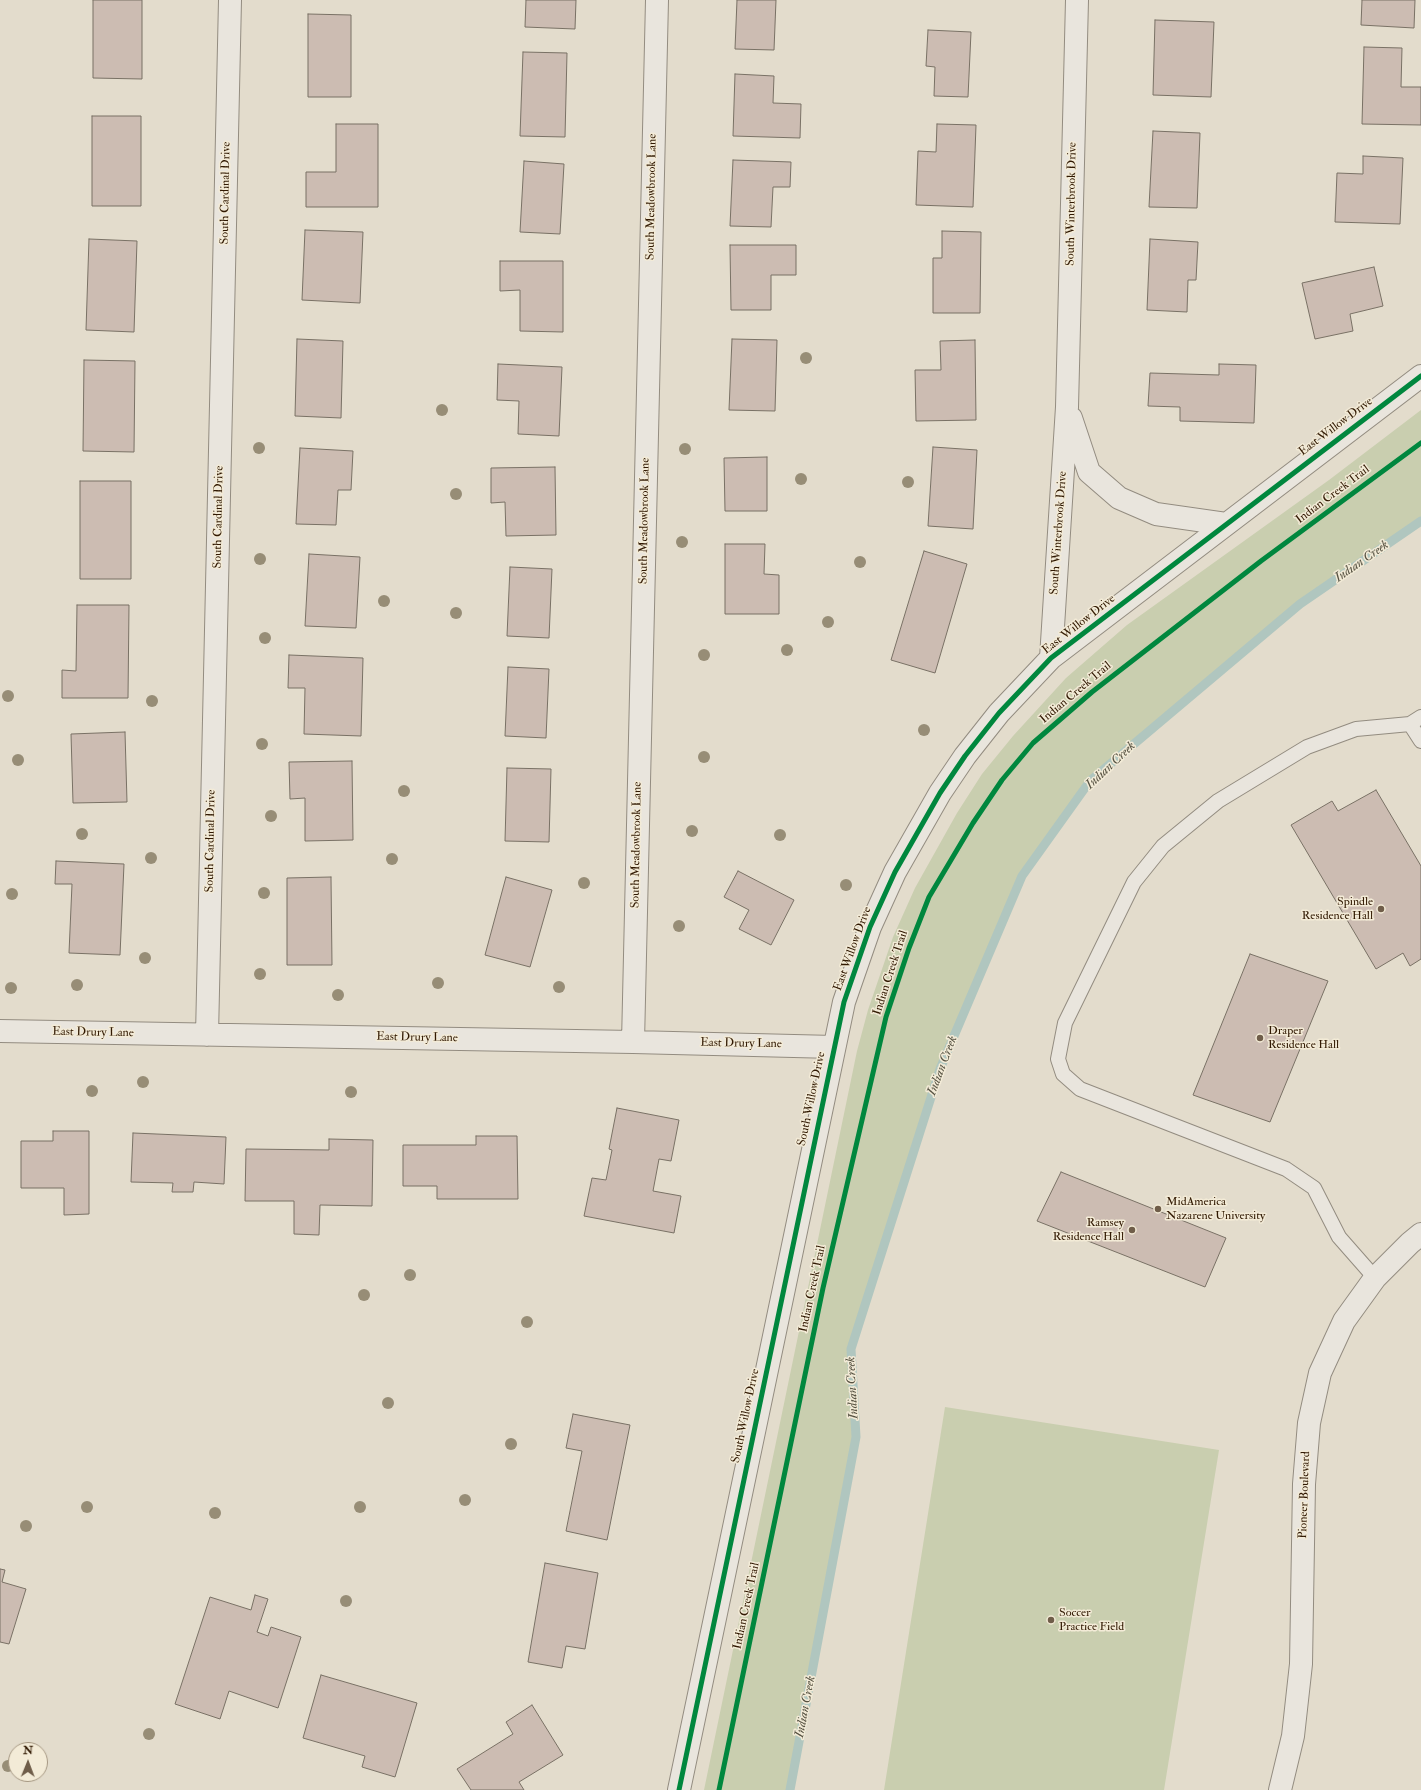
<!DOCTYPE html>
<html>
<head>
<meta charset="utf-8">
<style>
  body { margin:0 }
  #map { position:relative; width:1421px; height:1790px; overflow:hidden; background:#e3dccc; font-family:"IM FELL Double Pica",serif }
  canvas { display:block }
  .north { position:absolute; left:8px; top:1742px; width:40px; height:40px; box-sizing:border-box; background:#f3ebd7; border:1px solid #a59782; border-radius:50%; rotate:1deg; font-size:11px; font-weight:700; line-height:16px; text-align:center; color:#311902 }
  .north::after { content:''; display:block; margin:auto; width:14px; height:18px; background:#6f5d49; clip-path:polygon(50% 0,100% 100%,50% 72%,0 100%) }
</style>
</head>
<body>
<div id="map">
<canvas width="1421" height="1790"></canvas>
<div class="north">N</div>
</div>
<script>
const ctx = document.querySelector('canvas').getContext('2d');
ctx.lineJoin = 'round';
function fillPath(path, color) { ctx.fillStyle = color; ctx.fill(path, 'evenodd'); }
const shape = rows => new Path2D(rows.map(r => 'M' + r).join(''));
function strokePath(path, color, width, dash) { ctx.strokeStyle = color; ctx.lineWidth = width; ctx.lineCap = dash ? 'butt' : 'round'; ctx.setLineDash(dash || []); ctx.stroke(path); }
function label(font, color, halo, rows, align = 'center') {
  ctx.font = font + ' "IM FELL Double Pica",serif'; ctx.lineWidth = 3; ctx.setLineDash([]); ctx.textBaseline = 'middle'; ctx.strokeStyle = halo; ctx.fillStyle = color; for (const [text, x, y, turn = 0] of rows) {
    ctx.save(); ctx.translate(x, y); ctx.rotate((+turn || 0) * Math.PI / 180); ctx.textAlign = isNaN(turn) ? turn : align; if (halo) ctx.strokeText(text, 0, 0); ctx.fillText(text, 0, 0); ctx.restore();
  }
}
fillPath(shape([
  [1421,410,1421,521,1300,604,1090,781,1022,876,940,1069,851,1349,856,1437,790,1790,704,1790,857,1051,868,1010,893,937,915,888,957,813,982,774,1013,736,1066,678,1127,625,1329,480],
  [945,1407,1219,1450,1164,1790,884,1790]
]), '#c9ceaf');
strokePath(shape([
  [790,1790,856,1437,851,1349,940,1069,1022,876,1090,781,1300,604,1421,521]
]), '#b0c6bf', 9);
const building = shape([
  [93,0,142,0,142,79,93,78,93,0],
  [526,0,576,0,575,29,525,27,526,0],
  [737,0,776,0,774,50,735,49,737,0],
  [1362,0,1415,0,1414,28,1361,25,1362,0],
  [308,14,351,15,351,97,308,97,308,14],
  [1155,20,1214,22,1211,97,1153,95,1155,20],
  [928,30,971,32,968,97,934,96,935,67,926,66,928,30],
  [1364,47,1402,48,1401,87,1421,87,1421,125,1362,124,1364,47],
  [523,52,567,53,565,137,520,136,523,52],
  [735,74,774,76,773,103,801,104,800,138,733,136,735,74],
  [92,116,141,116,141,206,92,206,92,116],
  [336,124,378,124,378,207,306,207,306,172,336,172,336,124],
  [937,124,976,125,973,207,916,205,918,151,936,152,937,124],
  [1153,131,1200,133,1197,208,1149,207,1153,131],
  [1363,156,1403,158,1400,224,1335,222,1337,173,1363,174,1363,156],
  [733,160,791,162,790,187,773,187,771,227,730,226,733,160],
  [524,161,564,164,560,234,520,232,524,161],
  [305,230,363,232,360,303,302,300,305,230],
  [942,231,981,232,980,313,933,313,933,258,942,258,942,231],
  [89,239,137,241,134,332,86,330,89,239],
  [1150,239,1198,242,1196,280,1188,280,1187,312,1147,310,1150,239],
  [730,245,796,245,796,275,771,275,771,310,731,310,730,245],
  [500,261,563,261,563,332,520,331,520,290,500,291,500,261],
  [1374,267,1383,306,1350,314,1353,331,1315,339,1302,283,1374,267],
  [297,339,343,341,341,418,295,416,297,339],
  [732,339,777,340,775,411,729,410,732,339],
  [975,340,976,420,916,421,915,370,941,370,940,341,975,340],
  [84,360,135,361,134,452,83,451,84,360],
  [498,364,562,367,559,436,518,434,519,401,497,400,498,364],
  [1219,364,1256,365,1254,423,1180,421,1180,407,1148,406,1150,373,1219,375,1219,364],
  [933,447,977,450,973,529,928,526,933,447],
  [300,448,353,451,351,490,338,490,336,525,296,524,300,448],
  [767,457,767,511,725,511,724,458,767,457],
  [555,467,556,535,506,536,505,502,491,503,491,468,555,467],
  [80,481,131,481,131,579,80,579,80,481],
  [725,544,765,544,764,574,779,575,779,614,725,614,725,544],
  [924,551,967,564,935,673,891,660,924,551],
  [309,554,360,557,356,628,305,626,309,554],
  [510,567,552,569,549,638,507,636,510,567],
  [77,605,129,605,128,698,62,698,62,670,76,671,77,605],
  [289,655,363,658,361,736,304,734,305,688,288,688,289,655],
  [508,667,549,669,546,738,505,736,508,667],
  [125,732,127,802,73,803,71,734,125,732],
  [352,761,353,840,305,841,305,798,290,799,289,762,352,761],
  [507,768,551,769,549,842,505,841,507,768],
  [1376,790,1421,866,1421,959,1410,966,1403,953,1376,969,1291,825,1332,801,1338,811,1376,790],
  [56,861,124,864,120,955,69,953,72,884,55,884,56,861],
  [738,871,794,900,771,945,739,929,749,910,724,897,738,871],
  [331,877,332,965,287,965,287,878,331,877],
  [506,877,552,890,530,967,485,955,506,877],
  [1250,954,1328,981,1270,1122,1193,1095,1250,954],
  [617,1108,679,1120,671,1161,659,1159,653,1191,681,1196,674,1233,584,1216,592,1178,606,1180,612,1150,609,1149,617,1108],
  [53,1131,89,1131,89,1214,64,1215,64,1188,21,1188,21,1141,53,1141,53,1131],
  [133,1133,226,1137,224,1184,194,1182,193,1192,172,1192,173,1183,131,1182,133,1133],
  [476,1136,517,1136,518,1199,437,1199,437,1186,403,1186,403,1145,476,1145,476,1136],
  [329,1139,373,1140,372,1206,320,1205,319,1235,294,1234,294,1201,245,1201,246,1149,329,1150,329,1139],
  [1061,1172,1226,1238,1205,1287,1037,1221,1061,1172],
  [573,1414,630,1425,607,1540,566,1531,582,1451,566,1448,573,1414],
  [545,1563,598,1573,585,1649,566,1646,562,1668,528,1662,545,1563],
  [0,1569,5,1570,2,1582,26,1589,9,1644,0,1642,0,1569],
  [255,1595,268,1599,257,1632,268,1636,271,1627,301,1637,278,1708,229,1691,220,1719,175,1704,210,1597,251,1610,255,1595],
  [321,1675,417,1703,395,1777,362,1767,365,1756,303,1738,321,1675],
  [532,1705,563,1755,519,1782,524,1790,471,1790,457,1769,513,1734,506,1722,532,1705]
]);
fillPath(building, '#ccbcb2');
strokePath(building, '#797165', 1);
const lane = shape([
  [1421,717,1410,724,1421,741],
  [1375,1278,1339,1237,1314,1188,1286,1169,1080,1089,1063,1074,1058,1059,1065,1023,1134,882,1163,846,1218,801,1307,747,1356,729,1410,724]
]);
const street = shape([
  [1071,418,1089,472,1119,498,1156,514,1226,524],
  [1051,658,1067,407,1077,0],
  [0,1031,633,1042,834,1047],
  [207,1035,230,0],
  [633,1042,657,0],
  [679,1790,844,1002,870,927,895,872,940,793,965,756,999,713,1051,658,1421,376],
  [1280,1790,1293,1736,1301,1664,1304,1484,1309,1423,1320,1373,1344,1321,1375,1278,1410,1243,1421,1234]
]);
strokePath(lane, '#938c80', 16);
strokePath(street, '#938c80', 24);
strokePath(lane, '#e9e5dd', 14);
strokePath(street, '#e9e5dd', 22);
strokePath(shape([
  [679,1790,844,1002,870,927,895,872,940,793,965,756,999,713,1051,658,1421,376],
  [719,1790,823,1288,886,1017,909,948,929,897,973,823,1002,780,1033,743,1092,692,1261,561,1421,443]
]), '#00873e', 5);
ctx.fillStyle = '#978d76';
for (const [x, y] of [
  [806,358],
  [442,410],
  [259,448],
  [685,449],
  [801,479],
  [908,482],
  [456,494],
  [682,542],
  [260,559],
  [860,562],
  [384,601],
  [456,613],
  [828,622],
  [265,638],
  [787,650],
  [704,655],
  [8,696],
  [152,701],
  [924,730],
  [262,744],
  [704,757],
  [18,760],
  [404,791],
  [271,816],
  [692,831],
  [82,834],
  [780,835],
  [151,858],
  [392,859],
  [584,883],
  [846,885],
  [264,893],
  [12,894],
  [679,926],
  [145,958],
  [260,974],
  [438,983],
  [77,985],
  [559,987],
  [11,988],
  [338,995],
  [143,1082],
  [92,1091],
  [351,1092],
  [410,1275],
  [364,1295],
  [527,1322],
  [388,1403],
  [511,1444],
  [465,1500],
  [87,1507],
  [360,1507],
  [215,1513],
  [26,1526],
  [346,1601],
  [149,1734],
  [8,1766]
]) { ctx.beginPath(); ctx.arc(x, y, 6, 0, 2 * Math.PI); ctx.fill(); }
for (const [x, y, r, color] of [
  [1381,909,4,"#6f5d49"],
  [1260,1038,4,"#6f5d49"],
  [1158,1209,4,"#6f5d49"],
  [1132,1230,4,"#6f5d49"],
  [1051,1620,4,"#6f5d49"]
]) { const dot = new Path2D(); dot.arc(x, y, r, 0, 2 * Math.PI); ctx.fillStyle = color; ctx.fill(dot); strokePath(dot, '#f3ebd7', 1.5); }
label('12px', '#311902', '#f3ebd7', [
  ["South Cardinal Drive",226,193,-89],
  ["South Meadowbrook Lane",652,197,-89],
  ["South Winterbrook Drive",1072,204,-89],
  ["East Willow Drive",1336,427,-37],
  ["Indian Creek Trail",1333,495,-37],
  ["South Cardinal Drive",219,517,-89],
  ["South Meadowbrook Lane",645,521,-89],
  ["South Winterbrook Drive",1059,533,-86],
  ["East Willow Drive",1079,625,-38],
  ["Indian Creek Trail",1076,693,-40],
  ["South Cardinal Drive",211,841,-89],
  ["South Meadowbrook Lane",637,845,-89],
  ["East Willow Drive",853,949,-70],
  ["Indian Creek Trail",891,973,-72],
  ["East Drury Lane",93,1033,1],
  ["East Drury Lane",417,1038,1],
  ["East Drury Lane",741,1044,1],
  ["South Willow Drive",812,1099,-78],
  ["Indian Creek Trail",813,1289,-78],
  ["South Willow Drive",746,1416,-78],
  ["Pioneer Boulevard",1305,1495,-88],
  ["Indian Creek Trail",747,1606,-78]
]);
label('12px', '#311902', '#f3ebd7', [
  ["Spindle",1373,902,"right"],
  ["Residence Hall",1373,916,"right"],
  ["Draper",1268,1031],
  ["Residence Hall",1268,1045],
  ["MidAmerica",1166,1202],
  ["Nazarene University",1166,1216],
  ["Ramsey",1124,1223,"right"],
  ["Residence Hall",1124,1237,"right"],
  ["Soccer",1059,1613],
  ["Practice Field",1059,1627]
], 'left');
label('italic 13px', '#565242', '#f3ebd7', [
  ["Indian Creek",1362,562,-35],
  ["Indian Creek",1111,766,-43],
  ["Indian Creek",943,1066,-69],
  ["Indian Creek",853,1388,-93],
  ["Indian Creek",806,1707,-79]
]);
</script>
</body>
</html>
